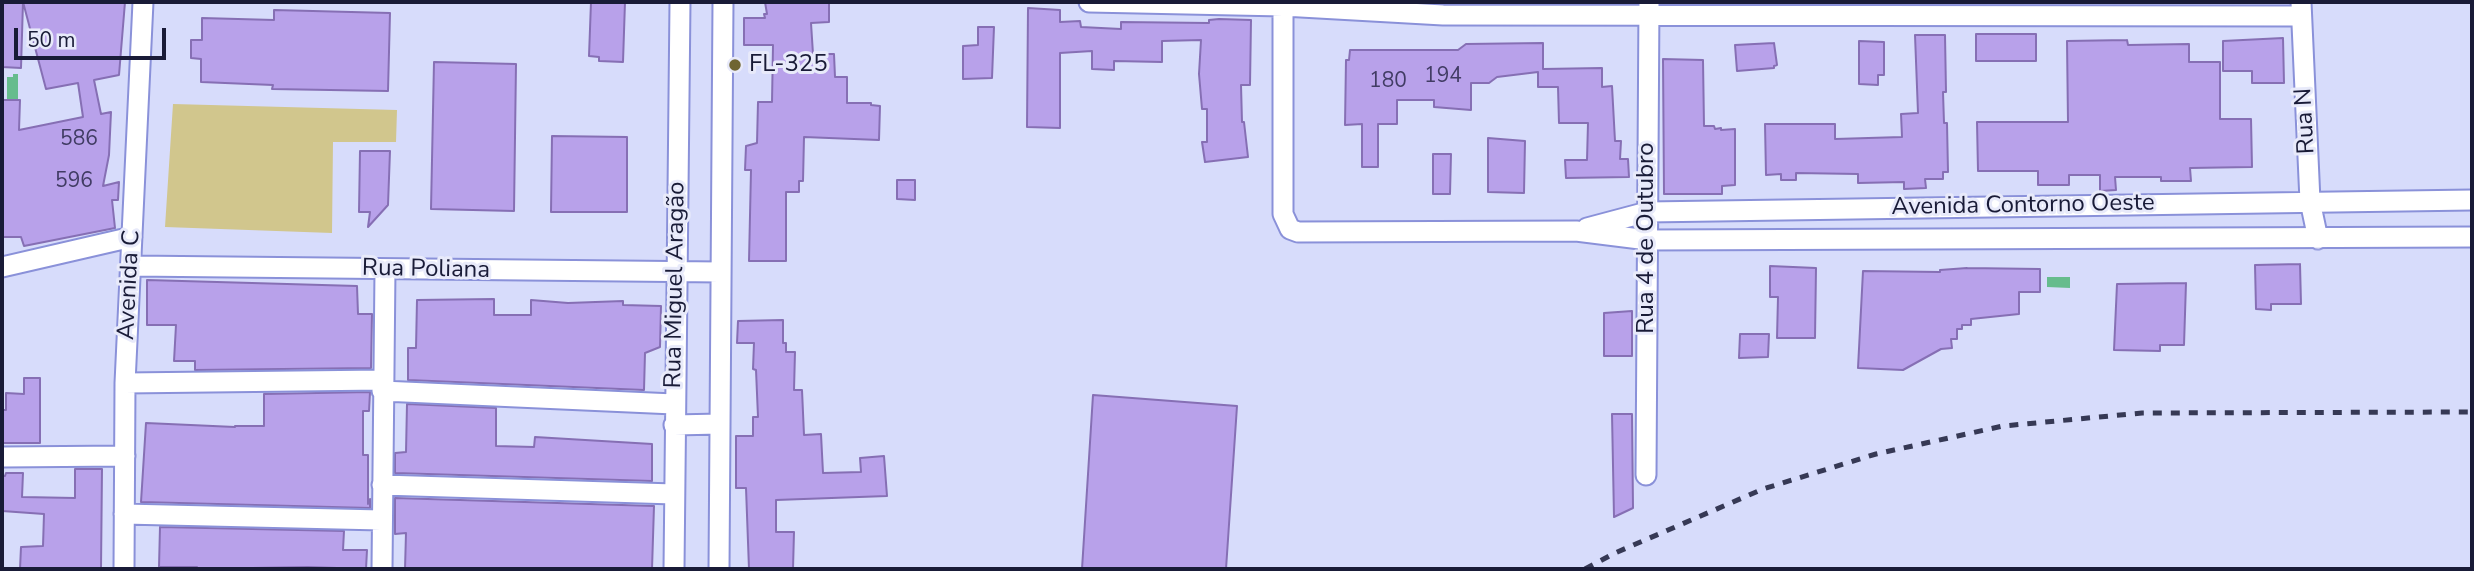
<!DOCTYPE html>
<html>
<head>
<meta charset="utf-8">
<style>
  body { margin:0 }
  #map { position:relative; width:2474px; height:571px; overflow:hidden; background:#d7dcfb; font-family:"Nunito Sans",sans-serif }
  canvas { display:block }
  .frame { position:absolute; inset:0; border:4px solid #191b37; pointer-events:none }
  .scale { position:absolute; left:14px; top:28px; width:152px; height:32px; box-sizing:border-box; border:4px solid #191b37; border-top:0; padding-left:9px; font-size:21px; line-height:24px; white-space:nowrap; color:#191b37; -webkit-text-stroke:5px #e8eafa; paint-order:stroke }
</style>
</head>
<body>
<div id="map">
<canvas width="2474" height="571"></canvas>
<div class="frame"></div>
<div class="scale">50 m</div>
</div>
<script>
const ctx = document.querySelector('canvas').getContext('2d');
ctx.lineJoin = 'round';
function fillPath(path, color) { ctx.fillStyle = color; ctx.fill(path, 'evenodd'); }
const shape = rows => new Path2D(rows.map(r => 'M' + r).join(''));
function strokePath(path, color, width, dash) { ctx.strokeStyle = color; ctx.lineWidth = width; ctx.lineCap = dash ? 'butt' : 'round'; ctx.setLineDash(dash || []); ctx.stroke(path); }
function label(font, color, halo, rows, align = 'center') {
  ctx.font = font + ' "Nunito Sans",sans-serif'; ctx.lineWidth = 6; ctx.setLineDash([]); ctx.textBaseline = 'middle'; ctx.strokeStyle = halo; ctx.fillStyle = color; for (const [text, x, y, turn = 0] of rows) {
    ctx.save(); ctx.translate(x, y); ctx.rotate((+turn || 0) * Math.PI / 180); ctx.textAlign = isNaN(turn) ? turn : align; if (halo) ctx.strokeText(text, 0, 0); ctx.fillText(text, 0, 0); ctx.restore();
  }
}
fillPath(shape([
  [173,104,397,110,396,142,333,142,332,233,165,227]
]), '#d1c68d');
fillPath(shape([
  [13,74,18,74,18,99,7,99,7,77,13,77],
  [2047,277,2070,277,2070,288,2047,287]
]), '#66bc8d');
const building = shape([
  [2,2,23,2,21,68,2,67,2,2],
  [23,2,125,2,119,75,94,80,101,114,111,112,109,155,103,186,119,182,118,200,112,200,115,228,24,246,21,237,2,237,2,100,20,100,19,130,83,117,78,83,46,89,23,2],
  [591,2,625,2,623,62,599,61,599,57,589,56,591,2],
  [765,2,829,2,829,22,811,23,813,54,834,54,835,77,847,77,847,103,871,103,871,105,880,106,879,140,804,137,803,181,799,181,799,192,786,192,786,261,749,261,751,170,745,170,746,146,757,143,758,102,772,102,773,45,744,45,744,18,765,18,764,14,767,14,765,2],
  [1028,8,1060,10,1060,22,1080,21,1081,27,1121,29,1121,22,1209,23,1209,20,1219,19,1251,20,1250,85,1241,85,1242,122,1244,122,1248,157,1205,162,1202,142,1207,142,1207,109,1202,109,1199,74,1201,40,1162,41,1162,62,1114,61,1114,70,1092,69,1092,51,1060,53,1060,128,1027,127,1028,8],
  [274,10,390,13,388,91,272,89,273,85,201,82,201,59,191,58,191,40,202,40,202,18,274,20,274,10],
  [978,27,994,27,992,78,963,79,963,46,978,45,978,27],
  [1976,34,2036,34,2036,61,1976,61,1976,34],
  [1915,35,1945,35,1946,92,1943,92,1944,123,1947,123,1948,172,1943,172,1943,179,1925,179,1926,188,1904,189,1904,182,1858,183,1858,174,1796,173,1796,180,1781,180,1781,174,1766,175,1765,124,1835,124,1835,139,1902,137,1901,114,1918,113,1915,35],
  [2283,38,2284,83,2252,83,2252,71,2223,71,2223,41,2283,38],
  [2127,40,2128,45,2189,44,2189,62,2220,62,2220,119,2251,119,2252,167,2190,168,2191,181,2161,181,2161,177,2115,177,2116,190,2100,191,2100,175,2069,175,2069,185,2038,185,2038,171,1978,171,1977,122,2068,122,2067,41,2127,40],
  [1859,41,1884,42,1884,75,1878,75,1878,85,1859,84,1859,41],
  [1543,43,1543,69,1602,68,1602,87,1612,86,1615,141,1621,141,1620,159,1628,159,1629,177,1566,178,1565,160,1587,160,1588,123,1559,123,1558,87,1538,87,1538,72,1497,77,1489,83,1471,83,1471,110,1434,107,1434,100,1397,100,1397,124,1378,124,1378,167,1362,167,1362,124,1345,125,1346,60,1349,60,1350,50,1458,50,1466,44,1543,43],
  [1774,43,1777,65,1774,66,1774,68,1737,71,1735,45,1774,43],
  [1663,59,1703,60,1704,126,1714,126,1715,129,1721,128,1721,130,1735,129,1735,185,1722,186,1722,194,1664,194,1663,59],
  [434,62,516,64,514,211,431,209,434,62],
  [552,136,627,137,627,212,551,212,552,136],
  [1488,138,1525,141,1524,193,1488,192,1488,138],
  [360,151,390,151,388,205,368,227,370,212,359,212,360,151],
  [1433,154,1451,154,1450,194,1433,194,1433,154],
  [897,180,915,180,915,200,897,199,897,180],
  [2300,264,2301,304,2271,304,2271,310,2256,309,2255,265,2300,264],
  [1770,266,1816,268,1815,338,1777,338,1778,297,1770,297,1770,266],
  [1967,268,2040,269,2040,292,2019,292,2019,314,1971,319,1971,325,1962,325,1962,329,1957,329,1957,339,1951,339,1952,348,1941,349,1903,370,1858,368,1863,271,1940,272,1940,270,1967,268],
  [147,280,357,286,358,314,372,314,371,368,195,370,195,361,174,361,176,325,147,325,147,280],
  [2186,283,2184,345,2160,345,2160,351,2114,350,2117,284,2186,283],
  [494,299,494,315,531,315,531,300,568,303,623,301,623,305,661,306,660,347,645,353,644,390,408,380,408,348,416,348,417,300,494,299],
  [1632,311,1632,356,1604,356,1604,313,1632,311],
  [783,320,783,343,786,343,786,352,795,352,794,390,802,390,804,435,821,434,823,473,861,472,860,458,884,456,887,496,776,500,776,532,794,532,793,569,749,569,746,488,736,488,736,436,753,436,753,417,758,417,756,370,753,369,754,343,737,343,738,321,783,320],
  [1740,334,1769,334,1768,357,1739,358,1740,334],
  [24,378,40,378,40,443,2,443,2,410,6,410,6,393,24,394,24,378],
  [370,392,369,411,363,411,363,455,368,455,368,504,370,499,370,508,141,502,146,423,235,427,235,426,264,426,264,394,370,392],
  [1093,395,1237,406,1226,569,1082,569,1093,395],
  [407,404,496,408,496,446,534,447,535,437,652,444,652,481,395,473,395,453,406,452,407,404],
  [1612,414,1632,414,1633,508,1614,517,1612,414],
  [75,469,102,469,101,569,20,569,21,547,43,546,44,514,2,511,2,476,5,476,6,473,23,473,22,497,75,498,75,469],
  [395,498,654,506,652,569,405,569,406,533,395,534,395,498],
  [160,527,344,531,343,550,367,550,366,569,308,567,197,569,197,567,159,567,160,527]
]);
fillPath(building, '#b8a1ea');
strokePath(building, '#866fb4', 2);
const minor = shape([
  [1089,2,1283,6,1443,15,2301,16],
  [1283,2,1283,214,1290,229,1298,232,1576,231,1648,240,2472,237],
  [2301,2,2310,201,2318,239],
  [1587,228,1647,212,2472,200],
  [132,266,720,272],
  [2,267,132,237],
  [125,383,383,380],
  [382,391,674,404],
  [674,425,720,424],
  [2,457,125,456],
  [1646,475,1649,2],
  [382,485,674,494],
  [124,514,381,520],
  [124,569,125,383,143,2],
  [382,569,385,269],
  [674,569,680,2],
  [719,569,723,2]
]);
strokePath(minor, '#8a91d9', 23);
strokePath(minor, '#fff', 19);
strokePath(shape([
  [1585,569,1615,553,1763,489,1876,454,2003,426,2142,413,2472,412]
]), '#363955', 5, [9, 9]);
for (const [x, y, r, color] of [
  [735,65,7,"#6f6532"]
]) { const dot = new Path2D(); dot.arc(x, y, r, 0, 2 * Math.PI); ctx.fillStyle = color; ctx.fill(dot); strokePath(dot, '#e8eafa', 2.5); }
label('21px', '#413c64', null, [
  ["194",1443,77],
  ["180",1388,82],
  ["586",79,140],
  ["596",74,182]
]);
label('24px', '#191b37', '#e8eafa', [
  ["FL-325",749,65]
], 'left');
label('24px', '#191b37', '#e8eafa', [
  ["Rua N",2306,121,-93],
  ["Avenida Contorno Oeste",2023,206,-1],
  ["Rua 4 de Outubro",1647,238,-90],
  ["Rua Poliana",426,270,1],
  ["Avenida C",130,285,-87],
  ["Rua Miguel Aragão",676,285,-89]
]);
</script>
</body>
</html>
